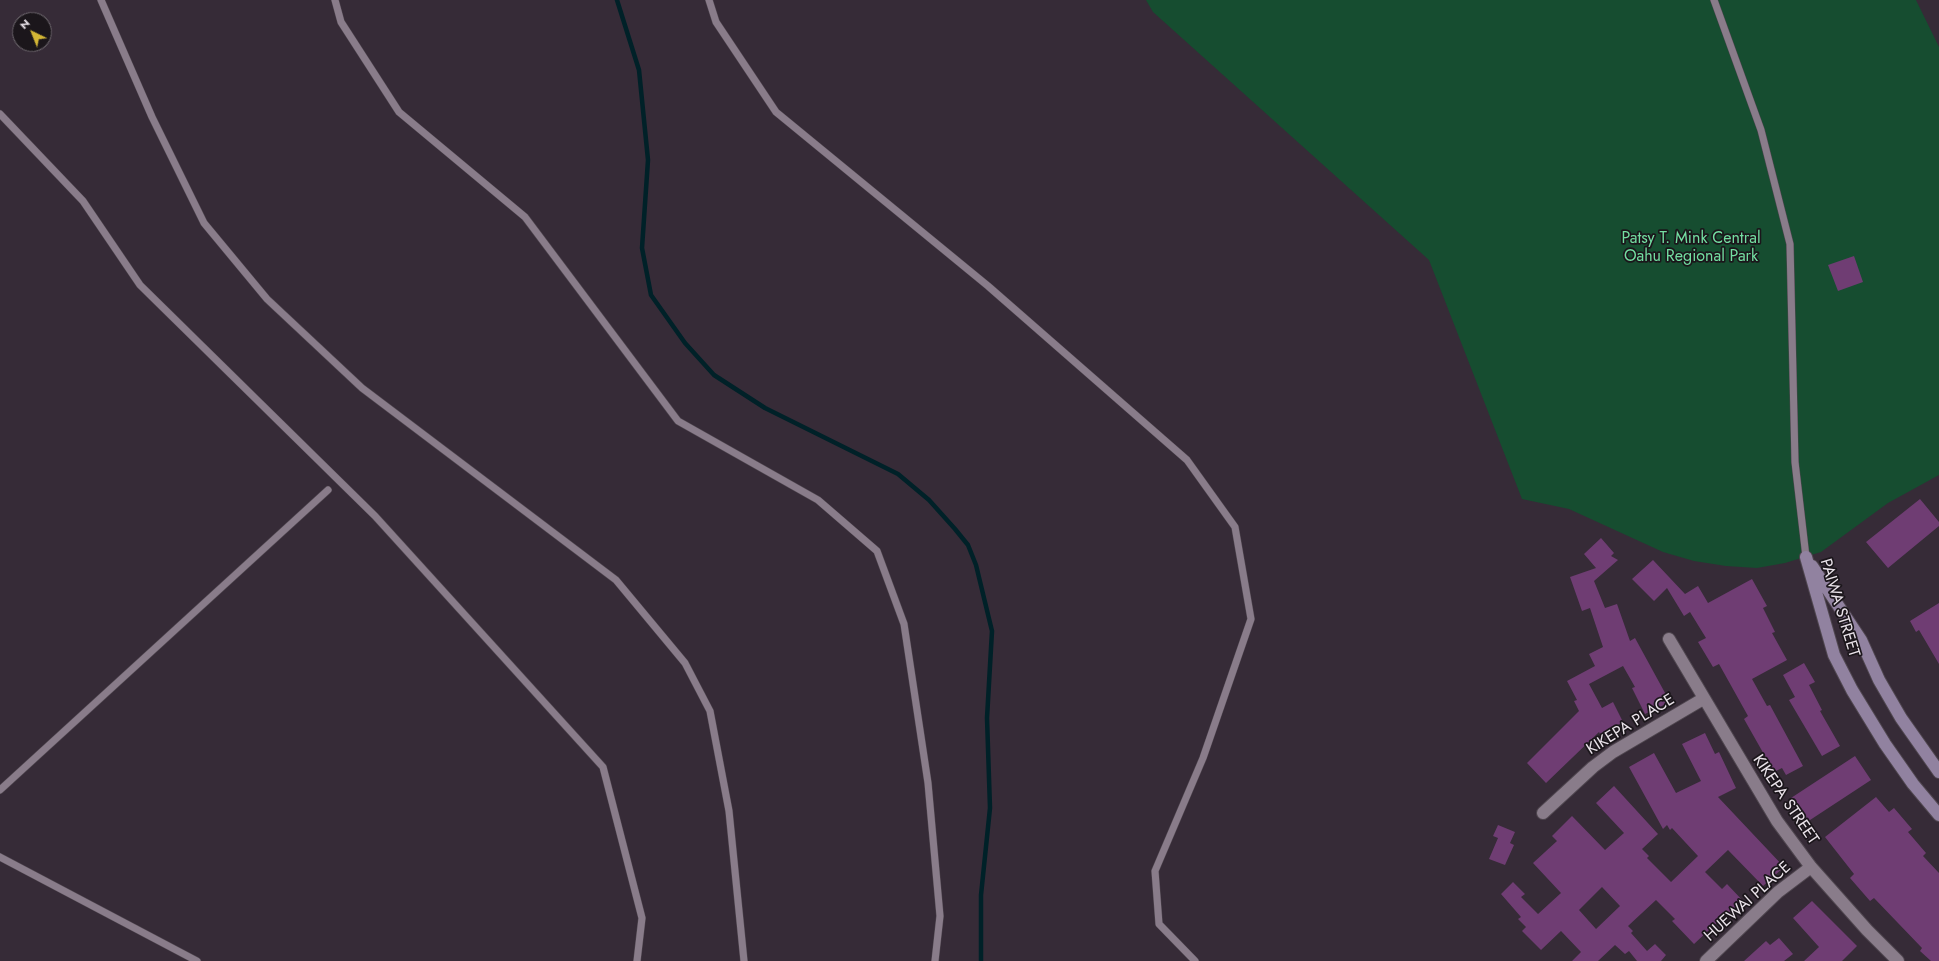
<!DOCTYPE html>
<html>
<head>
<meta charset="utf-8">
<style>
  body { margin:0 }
  #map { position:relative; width:1939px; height:961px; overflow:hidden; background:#362b37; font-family:Jost,sans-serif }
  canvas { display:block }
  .north { position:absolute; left:12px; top:12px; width:40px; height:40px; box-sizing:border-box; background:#1b161b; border:1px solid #6e686e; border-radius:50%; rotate:317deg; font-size:11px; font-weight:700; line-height:16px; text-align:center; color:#eae3ea }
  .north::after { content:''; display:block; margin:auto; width:14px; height:18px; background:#d3b635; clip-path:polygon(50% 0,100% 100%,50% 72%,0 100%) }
</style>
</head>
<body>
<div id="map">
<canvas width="1939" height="961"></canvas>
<div class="north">N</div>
</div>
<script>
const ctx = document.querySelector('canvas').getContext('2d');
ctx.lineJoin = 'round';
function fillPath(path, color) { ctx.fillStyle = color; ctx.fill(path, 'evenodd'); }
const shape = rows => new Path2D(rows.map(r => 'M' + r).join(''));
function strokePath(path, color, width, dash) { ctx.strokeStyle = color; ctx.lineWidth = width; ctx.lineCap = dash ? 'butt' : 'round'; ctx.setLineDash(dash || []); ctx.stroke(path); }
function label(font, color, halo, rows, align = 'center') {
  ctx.font = font + ' Jost,sans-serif'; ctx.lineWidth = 3.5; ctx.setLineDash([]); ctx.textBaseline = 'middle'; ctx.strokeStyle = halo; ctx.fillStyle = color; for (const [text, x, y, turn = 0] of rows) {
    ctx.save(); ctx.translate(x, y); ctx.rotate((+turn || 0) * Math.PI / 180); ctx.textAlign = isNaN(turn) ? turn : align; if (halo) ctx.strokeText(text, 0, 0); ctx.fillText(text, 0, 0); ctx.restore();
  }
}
fillPath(shape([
  [1146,0,1916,0,1939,47,1939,475,1888,503,1821,552,1785,563,1757,568,1726,566,1694,561,1663,552,1569,509,1522,499,1429,260,1153,12]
]), '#164d30');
strokePath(shape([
  [617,0,639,70,648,160,642,248,651,295,685,343,714,375,765,408,898,474,929,500,955,529,968,545,976,565,992,631,987,718,990,808,981,895,981,961]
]), '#002128', 4.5);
fillPath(shape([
  [1854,256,1863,282,1838,291,1828,265],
  [1920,499,1939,522,1939,526,1888,568,1866,542],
  [1601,538,1614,553,1611,556,1618,560,1594,581,1605,608,1617,604,1630,641,1635,638,1670,702,1645,714,1632,688,1635,687,1623,666,1589,684,1602,708,1613,702,1623,722,1613,728,1614,731,1602,738,1599,732,1546,783,1527,763,1579,711,1574,701,1577,700,1567,681,1595,666,1589,654,1603,647,1590,608,1582,611,1570,577,1596,568,1584,554],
  [1653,560,1685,594,1698,586,1708,603,1752,579,1767,606,1763,608,1775,632,1772,633,1787,660,1752,679,1767,706,1770,705,1803,766,1786,775,1782,768,1774,772,1744,719,1748,716,1719,664,1713,667,1698,642,1706,638,1690,612,1684,616,1667,588,1654,601,1632,579],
  [1939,603,1939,664,1919,630,1916,632,1910,621],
  [1804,663,1815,682,1809,685,1822,710,1820,711,1840,746,1822,756,1789,700,1795,697,1783,675],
  [1705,733,1715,754,1719,752,1736,788,1718,797,1784,867,1763,886,1728,850,1705,872,1722,889,1727,884,1744,902,1727,919,1724,916,1694,944,1672,921,1675,919,1656,900,1628,926,1633,931,1631,933,1647,951,1655,944,1666,955,1661,961,1637,961,1629,951,1625,954,1615,945,1598,961,1572,961,1581,952,1561,931,1541,950,1522,931,1526,927,1518,919,1521,917,1501,894,1513,882,1525,894,1521,897,1538,914,1561,893,1533,863,1557,841,1552,836,1572,816,1605,850,1624,833,1596,803,1614,786,1658,834,1642,849,1649,856,1647,858,1671,882,1698,856,1672,828,1670,830,1667,825,1663,829,1629,767,1654,753,1676,793,1701,781,1682,744],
  [1602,887,1620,906,1596,929,1579,910],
  [1855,756,1871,780,1807,822,1791,798],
  [1876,797,1889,812,1894,808,1912,829,1908,832,1926,853,1923,856,1939,873,1939,961,1931,961,1920,951,1922,948,1874,898,1870,901,1850,878,1854,874,1825,837],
  [1498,825,1515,832,1510,843,1514,845,1505,865,1489,859,1498,838,1493,836],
  [1812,901,1857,946,1842,961,1804,961,1819,947,1793,918],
  [1779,938,1793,954,1784,961,1744,961,1766,941,1770,945]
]), '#6f3d73');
const lane = shape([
  [101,0,152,117,204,223,267,299,362,388,616,580,685,663,710,711,729,811,744,961],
  [335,0,341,22,399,112,525,217,678,421,818,500,877,551,904,624,928,783,940,916,935,961],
  [709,0,716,22,776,112,988,286,1187,460,1235,527,1251,619,1203,758,1155,871,1159,924,1195,961],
  [1714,0,1761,130,1790,244,1795,462,1806,557],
  [0,114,83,201,140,285,375,516,603,767,642,918,637,961],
  [0,790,328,490],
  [0,857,197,961]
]);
const street = shape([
  [1669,639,1777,821,1811,867,1867,930,1898,961],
  [1543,813,1593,767,1613,752,1703,699],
  [1706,961,1778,892,1811,867]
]);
const secondary = shape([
  [1806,557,1834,655,1852,690,1885,744,1913,784,1939,815],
  [1812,566,1861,640,1879,680,1901,718,1939,772]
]);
strokePath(lane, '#4f464f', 8);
strokePath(street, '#4f464f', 14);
strokePath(secondary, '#4f464f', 14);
strokePath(lane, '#897c8a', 7);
strokePath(street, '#897c8a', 12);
strokePath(secondary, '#9182a0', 12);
label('16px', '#73dea1', '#1b161b', [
  ["Patsy T. Mink Central",1691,239],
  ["Oahu Regional Park",1691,257]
]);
label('16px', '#eae3ea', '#1b161b', [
  ["PAIWA STREET",1839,608,73],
  ["KIKEPA PLACE",1631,725,-32],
  ["KIKEPA STREET",1785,800,56],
  ["HUEWAI PLACE",1748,902,-42]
]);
</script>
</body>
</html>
